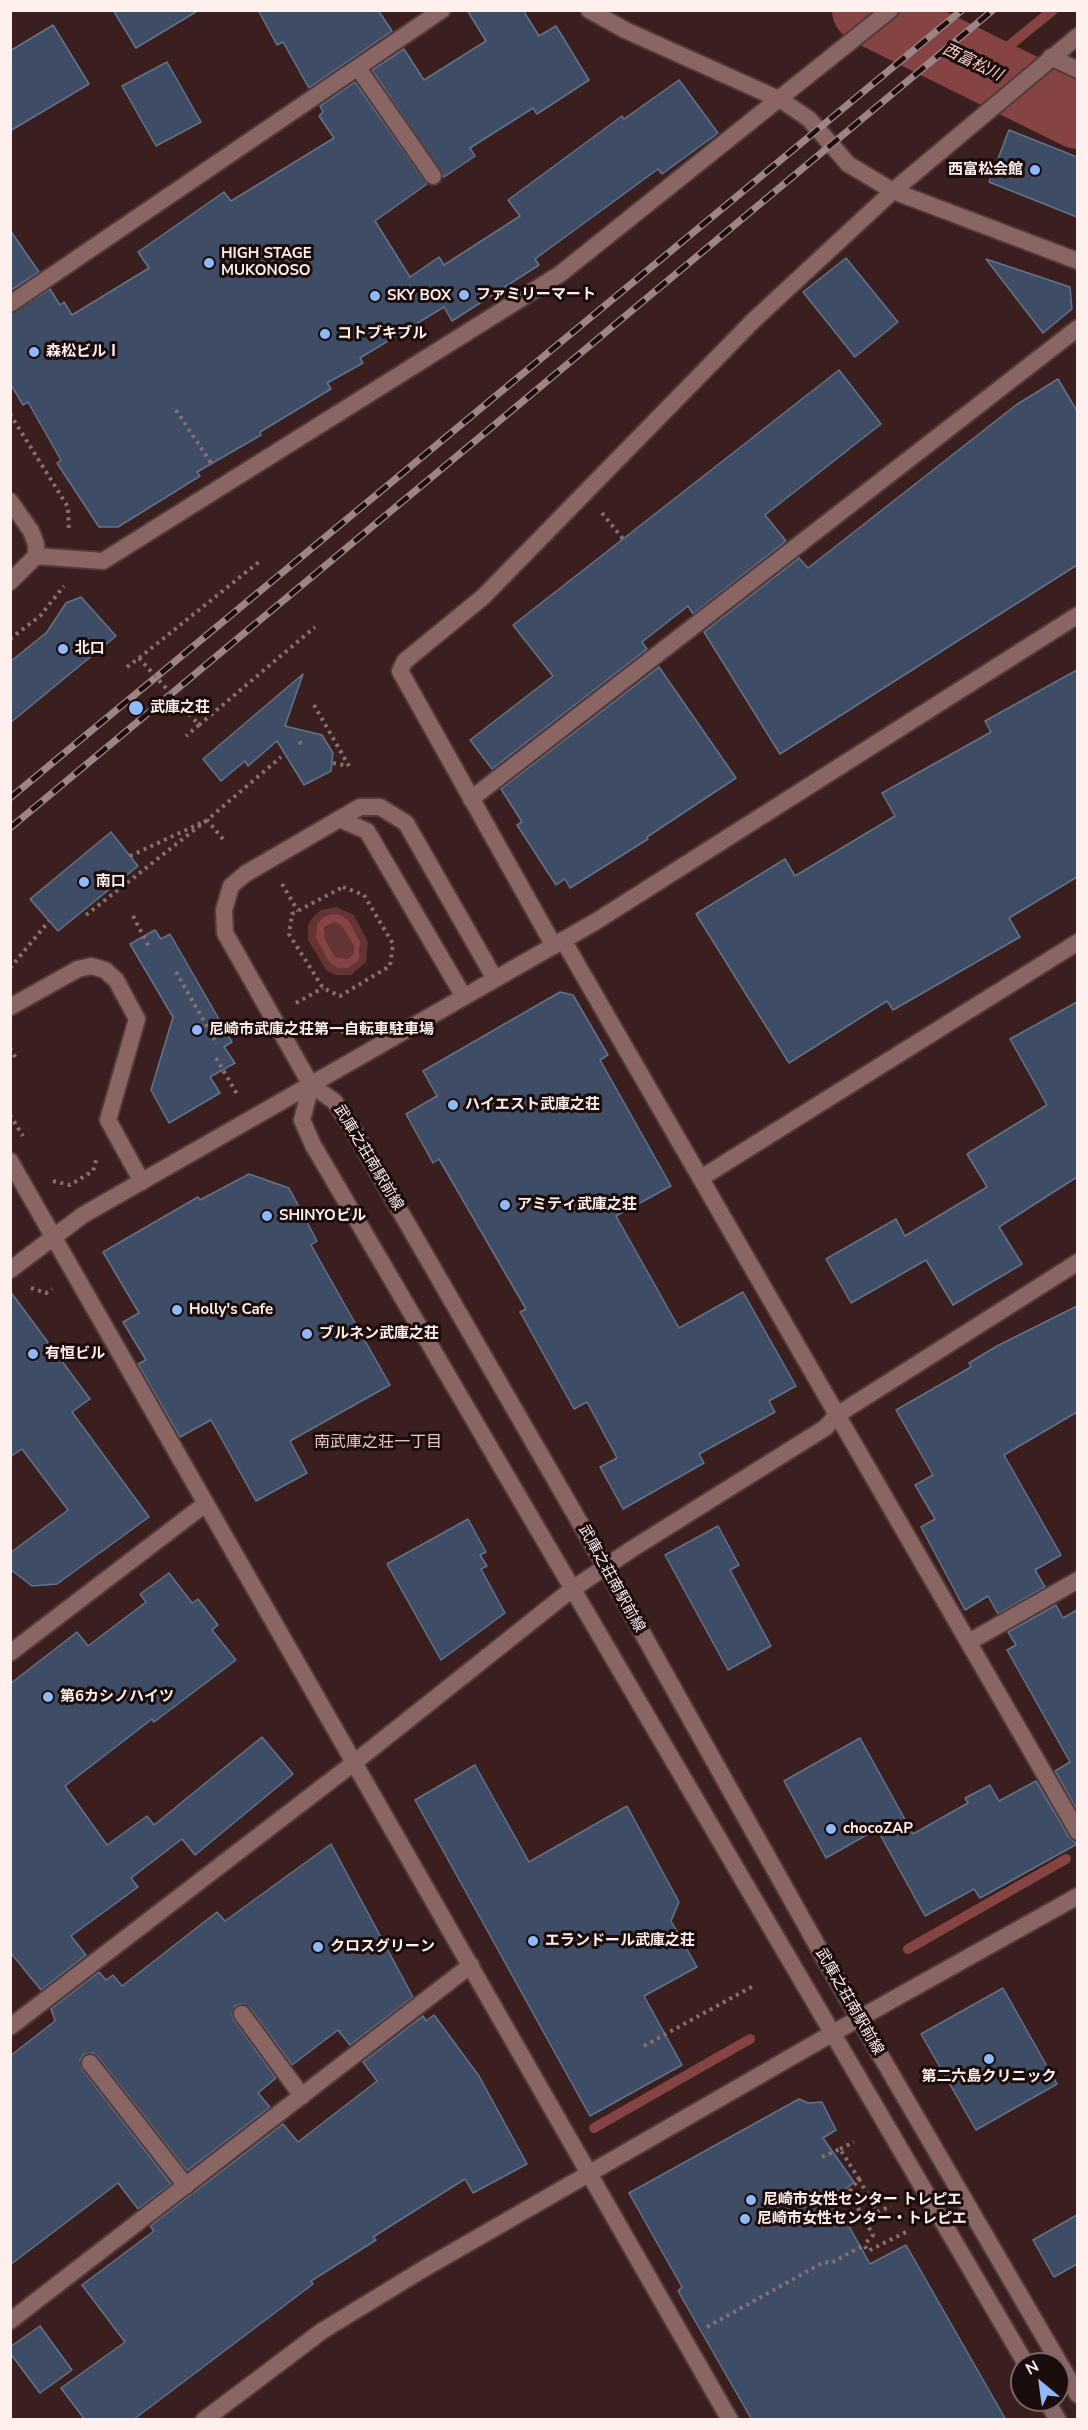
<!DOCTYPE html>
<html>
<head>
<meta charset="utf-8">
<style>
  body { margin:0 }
  #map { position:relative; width:1088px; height:2430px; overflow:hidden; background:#3b1f1e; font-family:"Nunito Sans",sans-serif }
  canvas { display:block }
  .frame { position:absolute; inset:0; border:12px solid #ffefed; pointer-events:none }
  .north { position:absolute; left:1010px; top:2352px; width:60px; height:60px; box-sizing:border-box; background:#1a0d0c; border:2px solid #766766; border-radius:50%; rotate:331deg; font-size:16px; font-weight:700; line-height:24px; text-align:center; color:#ffefed }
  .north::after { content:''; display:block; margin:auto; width:21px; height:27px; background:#8eb9fc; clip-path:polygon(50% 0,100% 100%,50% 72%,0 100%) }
</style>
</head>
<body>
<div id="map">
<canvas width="1088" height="2430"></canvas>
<div class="frame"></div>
<div class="north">N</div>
</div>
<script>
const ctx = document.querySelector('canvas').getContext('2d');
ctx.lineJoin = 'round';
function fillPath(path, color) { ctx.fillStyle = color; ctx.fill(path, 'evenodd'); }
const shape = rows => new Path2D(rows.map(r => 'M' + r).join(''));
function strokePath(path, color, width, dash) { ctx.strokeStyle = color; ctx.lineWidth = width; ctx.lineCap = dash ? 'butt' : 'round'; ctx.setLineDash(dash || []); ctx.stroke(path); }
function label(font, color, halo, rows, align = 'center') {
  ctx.font = font + ' "Nunito Sans","Noto Sans JP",sans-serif'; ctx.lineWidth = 6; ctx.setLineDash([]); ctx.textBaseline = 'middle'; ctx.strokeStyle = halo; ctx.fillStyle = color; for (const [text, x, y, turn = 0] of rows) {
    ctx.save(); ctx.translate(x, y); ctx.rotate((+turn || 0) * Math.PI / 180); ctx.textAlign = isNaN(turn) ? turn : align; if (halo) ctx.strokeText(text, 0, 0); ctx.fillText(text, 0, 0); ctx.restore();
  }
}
fillPath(shape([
  [336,907,354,915,368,942,366,962,351,975,336,975,326,970,308,940,308,925,313,917,321,910],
  [341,915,349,921,361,951,338,968,317,924],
  [334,922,342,926,354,946,353,954,348,959,335,957,325,939,323,930]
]), '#633433');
fillPath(shape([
  [333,914,341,915,349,921,360,942,359,960,348,968,338,968,330,963,316,938,317,924,324,917],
  [334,922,342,926,354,946,353,954,348,959,335,957,325,939,324,928]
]), '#854443');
strokePath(shape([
  [983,67,1053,10],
  [908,1949,1066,1859],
  [594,2128,750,2039]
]), '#854443', 10);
strokePath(shape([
  [866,10,1078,115]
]), '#854443', 68);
const building = shape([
  [113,10,199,10,136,48,113,10],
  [258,10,378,10,392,31,309,88,283,42,277,45,258,10],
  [467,10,523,10,539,36,556,26,589,80,537,114,533,108,470,148,475,156,444,177,372,70,404,49,424,80,486,41,467,10],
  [53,25,89,84,10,131,10,51,53,25],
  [167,62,201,122,156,146,122,86,167,62],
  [679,80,718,133,662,174,658,169,535,259,539,265,452,321,444,307,360,358,363,363,327,383,331,389,260,432,261,435,197,472,200,476,118,527,99,527,57,463,61,460,28,402,23,405,10,383,10,314,50,289,60,305,64,302,72,315,149,268,138,252,224,192,231,201,334,138,319,116,323,112,320,106,355,82,427,184,375,221,410,277,439,257,444,265,520,216,508,200,622,116,624,119,679,80],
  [1009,130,1077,157,1077,217,989,182,1009,130],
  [10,230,39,272,10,291,10,230],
  [846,258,898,322,855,357,803,292,846,258],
  [986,259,1070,287,1072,309,1043,333,986,259],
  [839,370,881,424,765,515,786,541,693,614,688,606,642,642,647,649,492,769,470,740,553,676,513,625,839,370],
  [1058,379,1077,411,1077,565,780,754,704,632,799,558,808,568,1016,405,1058,379],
  [81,597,116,636,10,723,10,662,47,632,66,603,81,597],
  [659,667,736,778,647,837,648,839,570,888,565,879,556,885,517,825,522,822,501,789,659,667],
  [1077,670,1077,877,1009,918,1020,937,893,1010,887,1001,789,1063,696,914,785,859,795,876,895,816,882,793,991,732,985,721,1077,670],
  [303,674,285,726,322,735,333,753,331,771,304,785,277,741,248,766,245,761,221,781,203,759,303,674],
  [111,832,138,866,58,931,30,899,111,832],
  [155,930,161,939,170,934,232,1042,224,1047,235,1063,210,1077,220,1093,169,1123,151,1090,173,1017,130,944,155,930],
  [560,992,573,995,608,1055,600,1060,671,1186,616,1216,679,1328,743,1292,796,1386,769,1401,775,1412,699,1454,704,1463,623,1509,600,1467,617,1458,587,1402,574,1409,520,1312,526,1309,439,1159,433,1163,406,1114,437,1096,423,1071,560,992],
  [1077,1002,1077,1177,999,1227,1022,1264,953,1305,926,1260,851,1303,826,1259,896,1219,905,1236,987,1187,967,1154,1047,1105,1010,1039,1077,1002],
  [249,1174,289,1188,317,1241,311,1245,390,1385,290,1441,307,1473,256,1501,211,1420,180,1437,138,1364,146,1360,123,1322,139,1313,103,1252,198,1197,200,1200,249,1174],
  [10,1291,90,1399,72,1412,149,1517,57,1584,32,1586,10,1569,10,1553,68,1510,22,1449,10,1457,10,1291],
  [1077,1306,1077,1412,1004,1455,1061,1555,1035,1570,1045,1587,998,1614,988,1596,965,1610,921,1527,935,1519,915,1485,933,1475,896,1410,971,1367,969,1363,997,1346,1077,1306],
  [468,1519,486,1552,480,1555,487,1566,481,1569,505,1613,441,1660,387,1564,468,1519],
  [718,1526,739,1565,730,1570,771,1646,728,1670,665,1555,718,1526],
  [169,1573,192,1603,198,1599,218,1625,212,1630,236,1660,154,1722,152,1719,65,1786,107,1845,147,1816,154,1825,262,1737,293,1774,195,1855,182,1839,131,1878,138,1887,71,1936,86,1955,41,1990,10,1952,10,1684,77,1632,88,1646,146,1602,140,1594,169,1573],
  [1056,1605,1063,1618,1077,1610,1077,1810,1055,1771,1070,1762,1007,1650,1016,1645,1008,1632,1056,1605],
  [860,1738,913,1834,968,1803,965,1798,990,1785,999,1801,1036,1781,1069,1837,1077,1844,980,1898,974,1889,925,1916,877,1829,826,1858,784,1781,860,1738],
  [475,1765,529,1862,627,1806,679,1902,671,1921,697,1967,644,1996,682,2065,590,2116,415,1800,475,1765],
  [331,1844,413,1997,350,2045,338,2030,292,2065,250,2008,241,2004,235,2006,232,2015,234,2020,276,2078,258,2093,270,2107,187,2171,98,2057,93,2053,84,2054,80,2060,82,2069,171,2184,138,2209,118,2183,10,2265,10,2056,55,2021,51,2009,99,1972,106,1980,113,1975,122,1986,217,1912,225,1921,331,1844],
  [1003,1988,1057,2084,976,2130,921,2034,1003,1988],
  [434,2015,479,2076,527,2164,473,2193,465,2179,373,2237,376,2240,311,2281,313,2284,133,2420,85,2420,61,2388,125,2342,82,2285,154,2231,150,2226,283,2124,298,2142,377,2081,363,2062,423,2016,426,2021,434,2015],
  [799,2099,808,2103,822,2102,836,2130,823,2138,854,2182,834,2199,870,2264,906,2245,1006,2420,752,2420,678,2291,682,2287,629,2193,799,2099],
  [1077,2215,1077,2264,1054,2277,1033,2240,1077,2215],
  [40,2326,72,2370,40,2393,10,2353,10,2347,40,2326]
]);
fillPath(building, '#3e4d65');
strokePath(building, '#62738c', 1.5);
const service = shape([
  [358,68,433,176],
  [10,1007,78,969,91,966,105,970,116,980,137,1019,108,1120,142,1182],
  [242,2014,302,2096],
  [90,2063,186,2186]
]);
const minor = shape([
  [1051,57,1078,70],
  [10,304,442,10],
  [10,501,31,531,36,544,36,556,10,582],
  [36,556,103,561,560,274,890,10],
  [471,799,1078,328],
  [339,819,367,831,464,997],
  [563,940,1078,1832],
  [554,946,400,671,405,661,483,597,754,320,893,191],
  [495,979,406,823,380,807,360,807,245,874,231,886,224,910,225,933,311,1085,334,1101,351,1126,606,1568,832,1972,1078,2395],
  [311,1085,302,1120,313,1145,1026,2364],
  [10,1161,730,2420],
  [701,1178,1078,942],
  [969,1642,1078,1580],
  [10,1653,204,1505],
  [10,2027,355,1762,571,1590,632,1549,825,1428,837,1415,1078,1262],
  [10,2321,471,1965],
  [1046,2400,1058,2420]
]);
const tertiary = shape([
  [589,10,625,30,781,100,809,119,848,164,893,191,1078,261],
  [893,191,1078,36],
  [10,1270,83,1215,595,922,1078,615],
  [204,2420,322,2331,425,2268,833,2033,1078,1896]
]);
strokePath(service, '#523a3a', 20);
strokePath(minor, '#523a3a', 20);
strokePath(tertiary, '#523a3a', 20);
strokePath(shape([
  [176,410,211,463],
  [10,414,68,507,69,532],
  [602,513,623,539],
  [10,639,40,616,64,586],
  [139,658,260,561],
  [314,705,349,766],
  [199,725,315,627],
  [299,742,305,746],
  [333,763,348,766],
  [223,839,207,820,281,757],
  [130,856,201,823],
  [282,884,298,911],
  [343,887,364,895,393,944,390,966,340,996,323,988,289,934,292,914,343,887],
  [86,915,207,820],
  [133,916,149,947],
  [10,968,49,921],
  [176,972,217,1044],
  [296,1003,323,988],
  [319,1027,344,1032],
  [10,1048,17,1060],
  [216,1058,237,1094],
  [10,1115,23,1136],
  [53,1181,70,1185,93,1171,97,1157],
  [31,1288,46,1293,52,1289],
  [644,2046,755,1985],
  [840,2149,854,2142],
  [822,2157,840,2149,859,2179,849,2192,873,2235,864,2245],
  [859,2179,877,2212,891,2206],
  [707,2327,824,2262,831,2263,864,2245,868,2251,906,2232]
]), '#87706e', 4, [3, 4.5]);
strokePath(service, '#896664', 16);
strokePath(minor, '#896664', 16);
strokePath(tertiary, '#896664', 16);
const rail = shape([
  [10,798,962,10],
  [10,828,993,10]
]);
strokePath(rail, '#9c8584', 7);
strokePath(rail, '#1a0d0c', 4.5, [14]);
strokePath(shape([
  [127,667,139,658,199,725,186,736]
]), '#87706e', 4, [3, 4.5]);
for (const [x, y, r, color] of [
  [1035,170,6,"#8eb9fc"],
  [209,263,6,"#8eb9fc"],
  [464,295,6,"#8eb9fc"],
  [375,296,6,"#8eb9fc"],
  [325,334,6,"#8eb9fc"],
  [34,352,6,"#8eb9fc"],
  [63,649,6,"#8eb9fc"],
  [136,708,8,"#8eb9fc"],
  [84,882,6,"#8eb9fc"],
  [197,1030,6,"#8eb9fc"],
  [453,1105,6,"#8eb9fc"],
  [505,1205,6,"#8eb9fc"],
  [267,1216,6,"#8eb9fc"],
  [177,1310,6,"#8eb9fc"],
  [307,1334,6,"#8eb9fc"],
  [33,1354,6,"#8eb9fc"],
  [48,1697,6,"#8eb9fc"],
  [831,1829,6,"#8eb9fc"],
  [533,1941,6,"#8eb9fc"],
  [318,1947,6,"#8eb9fc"],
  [989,2059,6,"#8eb9fc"],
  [751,2200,6,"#8eb9fc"],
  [745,2219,6,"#8eb9fc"]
]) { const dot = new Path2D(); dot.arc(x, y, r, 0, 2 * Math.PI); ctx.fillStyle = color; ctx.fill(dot); strokePath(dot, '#1a0d0c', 2); }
label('bold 15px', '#ffefed', '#1a0d0c', [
  ["西富松会館",1023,170,"right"],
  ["HIGH STAGE",221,254],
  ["MUKONOSO",221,271],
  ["ファミリーマート",476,295],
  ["SKY BOX",387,296],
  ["コトブキブル",337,334],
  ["森松ビルⅠ",46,352],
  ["北口",75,649],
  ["武庫之荘",150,708],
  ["南口",96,882],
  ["尼崎市武庫之荘第一自転車駐車場",209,1030],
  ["ハイエスト武庫之荘",465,1105],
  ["アミティ武庫之荘",517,1205],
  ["SHINYOビル",279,1216],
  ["Holly's Cafe",189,1310],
  ["ブルネン武庫之荘",319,1334],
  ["有恒ビル",45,1354],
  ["第6カシノハイツ",60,1697],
  ["chocoZAP",843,1829],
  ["エランドール武庫之荘",545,1941],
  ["クロスグリーン",330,1947],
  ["第二六島クリニック",989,2077,"center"],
  ["尼崎市女性センター トレピエ",763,2200],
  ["尼崎市女性センター・トレピエ",757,2219]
], 'left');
label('15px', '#ffefed', '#1a0d0c', [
  ["武庫之荘南駅前線",368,1158,59],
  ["武庫之荘南駅前線",611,1579,61],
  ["武庫之荘南駅前線",849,2002,60]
]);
label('italic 16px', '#fad0cd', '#1a0d0c', [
  ["西富松川",972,63,26]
]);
label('16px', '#edc6c3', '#1a0d0c', [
  ["南武庫之荘一丁目",378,1443]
]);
</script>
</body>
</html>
